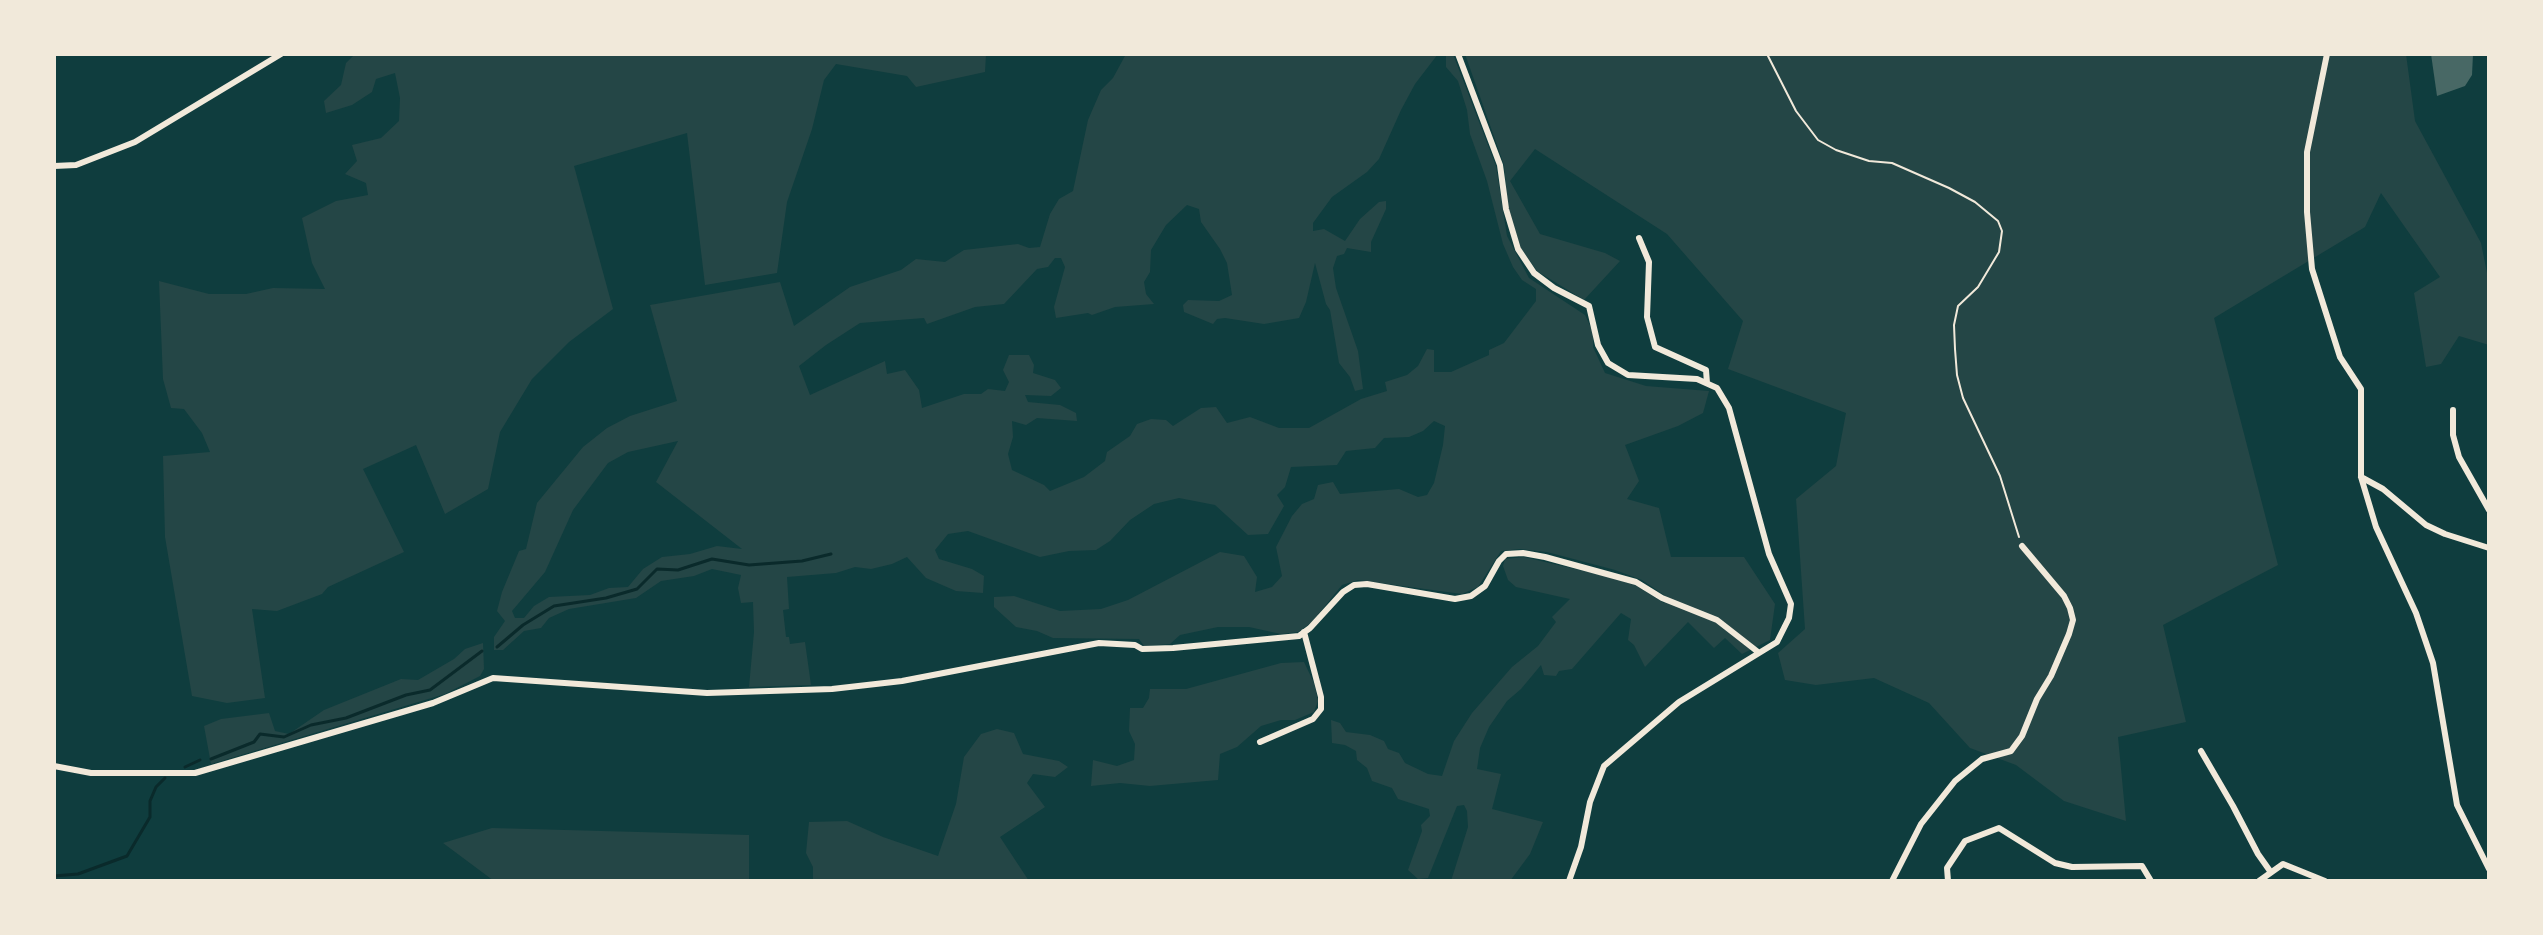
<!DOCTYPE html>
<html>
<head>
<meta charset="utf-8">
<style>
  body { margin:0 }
  #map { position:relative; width:2543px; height:935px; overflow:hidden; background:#0f3d3e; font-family:"PT Sans",sans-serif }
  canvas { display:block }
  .frame { position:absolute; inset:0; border:56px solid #f1e9da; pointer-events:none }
</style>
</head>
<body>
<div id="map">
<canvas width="2543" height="935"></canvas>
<div class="frame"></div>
</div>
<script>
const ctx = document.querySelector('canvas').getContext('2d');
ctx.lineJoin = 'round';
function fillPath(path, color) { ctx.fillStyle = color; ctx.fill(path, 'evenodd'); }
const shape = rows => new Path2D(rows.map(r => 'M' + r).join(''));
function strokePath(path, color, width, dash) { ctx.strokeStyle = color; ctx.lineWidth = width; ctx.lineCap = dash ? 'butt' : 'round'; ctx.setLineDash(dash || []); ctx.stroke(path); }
fillPath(shape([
  [355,54,986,54,985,72,916,87,907,76,836,64,824,80,812,129,787,202,777,273,705,285,687,133,574,166,613,309,569,342,532,379,500,432,488,489,445,514,416,445,363,469,404,552,328,587,322,594,277,611,252,609,265,698,227,703,192,696,165,537,163,456,210,452,202,433,184,409,171,408,163,379,159,281,209,294,246,294,273,288,325,289,312,263,302,218,336,201,368,195,366,183,345,174,357,161,352,145,381,138,399,121,400,98,395,73,376,79,372,92,352,105,326,113,324,101,341,85,346,63],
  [1126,54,1438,54,1415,84,1401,110,1379,159,1367,172,1332,197,1313,223,1313,231,1324,229,1345,241,1360,219,1379,202,1386,201,1386,209,1371,242,1371,252,1347,248,1344,254,1337,256,1333,268,1336,288,1358,351,1363,389,1355,391,1350,377,1339,363,1330,310,1326,304,1315,263,1306,302,1299,318,1264,324,1225,318,1217,319,1213,324,1184,312,1183,305,1188,300,1219,301,1232,295,1227,263,1220,249,1201,222,1199,209,1187,205,1166,225,1151,250,1150,272,1144,282,1146,294,1154,304,1115,307,1092,315,1088,313,1056,318,1054,307,1065,267,1061,258,1055,258,1048,267,1037,269,1004,304,975,307,927,324,924,318,860,323,826,345,799,366,810,395,885,361,887,374,905,370,919,390,922,408,964,394,981,394,988,389,1005,391,1009,382,1003,370,1009,355,1029,355,1034,365,1033,373,1055,380,1061,388,1051,396,1025,395,1028,402,1060,405,1076,413,1077,421,1037,418,1026,425,1012,421,1013,437,1008,454,1012,470,1044,485,1050,491,1084,477,1105,461,1107,452,1130,436,1137,424,1151,419,1166,420,1173,426,1201,408,1216,407,1227,423,1250,417,1279,428,1309,428,1361,399,1387,391,1385,382,1407,375,1418,366,1427,349,1434,350,1434,372,1451,372,1489,355,1489,350,1504,343,1536,301,1536,289,1522,280,1513,267,1503,244,1487,181,1470,134,1467,110,1458,81,1446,67,1446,54,1453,54,1496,166,1507,236,1529,278,1585,315,1593,332,1593,347,1605,373,1646,386,1709,391,1703,413,1678,426,1625,445,1639,481,1627,499,1659,508,1671,557,1744,557,1775,604,1770,640,1742,654,1725,638,1714,648,1688,622,1645,667,1634,645,1628,640,1631,619,1621,613,1572,669,1559,671,1556,676,1544,675,1541,665,1521,689,1507,701,1489,727,1480,748,1477,769,1501,774,1492,809,1543,822,1530,854,1510,881,1451,881,1468,827,1467,811,1464,805,1457,806,1428,878,1418,879,1408,870,1422,831,1421,825,1430,816,1429,809,1398,799,1392,788,1372,781,1367,768,1357,760,1356,751,1345,745,1332,743,1331,720,1340,723,1346,732,1370,735,1384,741,1388,749,1399,753,1405,763,1428,774,1442,776,1454,741,1472,713,1512,667,1538,646,1556,622,1552,617,1570,599,1516,587,1508,580,1503,566,1505,559,1524,557,1605,576,1635,585,1664,603,1667,597,1642,580,1615,570,1547,552,1520,549,1501,551,1478,587,1462,594,1358,580,1342,585,1312,622,1298,632,1281,634,1249,627,1218,627,1180,635,1170,644,1144,646,1139,639,1053,638,1037,631,1016,627,994,607,994,597,1014,596,1060,611,1101,609,1128,600,1220,552,1244,556,1257,577,1255,592,1272,587,1282,576,1276,547,1292,516,1302,504,1314,499,1318,485,1333,482,1340,494,1399,489,1418,497,1427,495,1434,483,1443,445,1445,426,1434,421,1423,431,1409,437,1384,438,1375,448,1346,451,1337,465,1291,467,1285,487,1277,495,1284,506,1268,534,1248,535,1215,505,1179,498,1154,504,1130,520,1110,541,1096,550,1069,551,1040,557,968,531,948,534,935,550,939,559,972,569,984,576,983,593,956,591,926,578,907,557,892,564,871,569,855,567,836,573,787,577,789,609,783,610,786,637,789,637,790,644,805,642,811,685,749,687,754,632,753,602,741,603,738,588,741,575,712,569,694,576,661,581,636,598,569,609,549,618,541,628,524,631,503,650,494,650,494,637,505,621,497,611,502,592,519,551,526,549,537,503,583,447,607,428,630,416,677,401,650,305,780,282,794,326,850,287,901,270,916,259,945,262,964,250,1018,244,1029,248,1040,247,1050,214,1059,199,1073,191,1088,120,1101,90,1113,78],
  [678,441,656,482,742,549,717,546,690,554,662,557,643,569,628,587,609,588,590,595,549,597,534,606,524,618,515,618,512,611,545,572,573,510,608,463,628,452],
  [1465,54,2406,54,2415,121,2481,243,2489,283,2489,345,2459,336,2441,364,2426,367,2414,293,2440,277,2381,193,2365,227,2214,318,2278,565,2163,625,2186,722,2118,737,2126,821,2064,801,2016,765,1970,748,1929,703,1874,678,1816,685,1785,680,1778,653,1805,629,1796,499,1836,466,1846,413,1728,369,1743,321,1667,234,1535,149,1510,181,1540,234,1605,253,1620,261,1584,300,1537,271,1521,248,1508,208,1504,165],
  [483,643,484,669,480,676,445,694,211,764,204,726,221,719,269,713,275,731,289,734,324,710,401,679,418,680,454,659,465,649],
  [1304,662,1314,683,1318,701,1314,712,1295,720,1281,720,1261,726,1237,747,1220,754,1218,780,1150,786,1120,783,1091,786,1093,760,1117,766,1134,760,1135,744,1129,731,1130,708,1143,708,1149,698,1150,689,1186,689,1281,663],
  [997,729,1014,733,1023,754,1059,761,1068,767,1055,777,1033,774,1027,783,1045,807,1000,837,1029,881,813,881,813,867,806,853,809,822,847,821,883,837,938,856,956,804,964,757,981,734],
  [492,828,749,835,749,881,494,881,443,843]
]), '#244646');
strokePath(shape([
  [497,647,523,625,554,606,606,598,637,589,657,569,678,570,712,559,749,565,802,561,831,554],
  [211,759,254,742,260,734,284,737,311,725,346,718,406,695,430,690,482,651],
  [185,767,200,760],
  [54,876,78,874,127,856,150,817,150,801,156,787,165,778]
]), '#0a2a2b', 3);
fillPath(shape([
  [2431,54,2473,54,2472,75,2465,86,2437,96]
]), '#486865');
strokePath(shape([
  [1767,54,1796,111,1818,140,1836,150,1869,161,1892,163,1949,188,1975,202,1998,221,2002,231,1999,252,1978,287,1958,306,1954,325,1955,349,1957,375,1963,398,2000,476,2019,537]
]), '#f1e9da', 2);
strokePath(shape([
  [1458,54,1500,165,1506,209,1518,249,1534,273,1554,288,1589,306,1598,345,1608,363,1628,375,1697,379,1717,388,1729,408,1769,554,1791,604,1789,618,1777,642,1679,702,1604,766,1590,802,1581,847,1569,881],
  [2327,54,2307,152,2307,212,2312,269,2340,357,2361,389,2361,477,2376,527,2416,613,2433,663,2457,805,2489,869],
  [54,166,76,165,135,142,281,54],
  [1639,238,1649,262,1647,317,1655,347,1706,370,1707,383],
  [2453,410,2453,435,2459,457,2489,510],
  [2361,477,2383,489,2426,525,2445,534,2489,548],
  [1260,742,1313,719,1321,709,1321,697,1304,632],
  [2201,751,2233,806,2258,854,2270,871],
  [54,766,91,773,195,773,433,703,493,678,707,693,832,689,902,681,1099,643,1135,645,1142,649,1173,648,1299,636,1310,628,1343,592,1354,585,1367,584,1455,599,1471,596,1485,586,1499,561,1506,554,1523,553,1545,557,1636,582,1662,598,1717,620,1758,652],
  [1892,881,1921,824,1955,781,1982,759,2011,751,2022,736,2037,699,2051,676,2069,634,2073,620,2070,608,2064,596,2022,546],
  [1948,881,1947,868,1965,841,1999,828,2055,863,2072,867,2142,866,2151,881],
  [2259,881,2283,864,2325,881]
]), '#f1e9da', 6);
</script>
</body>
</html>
